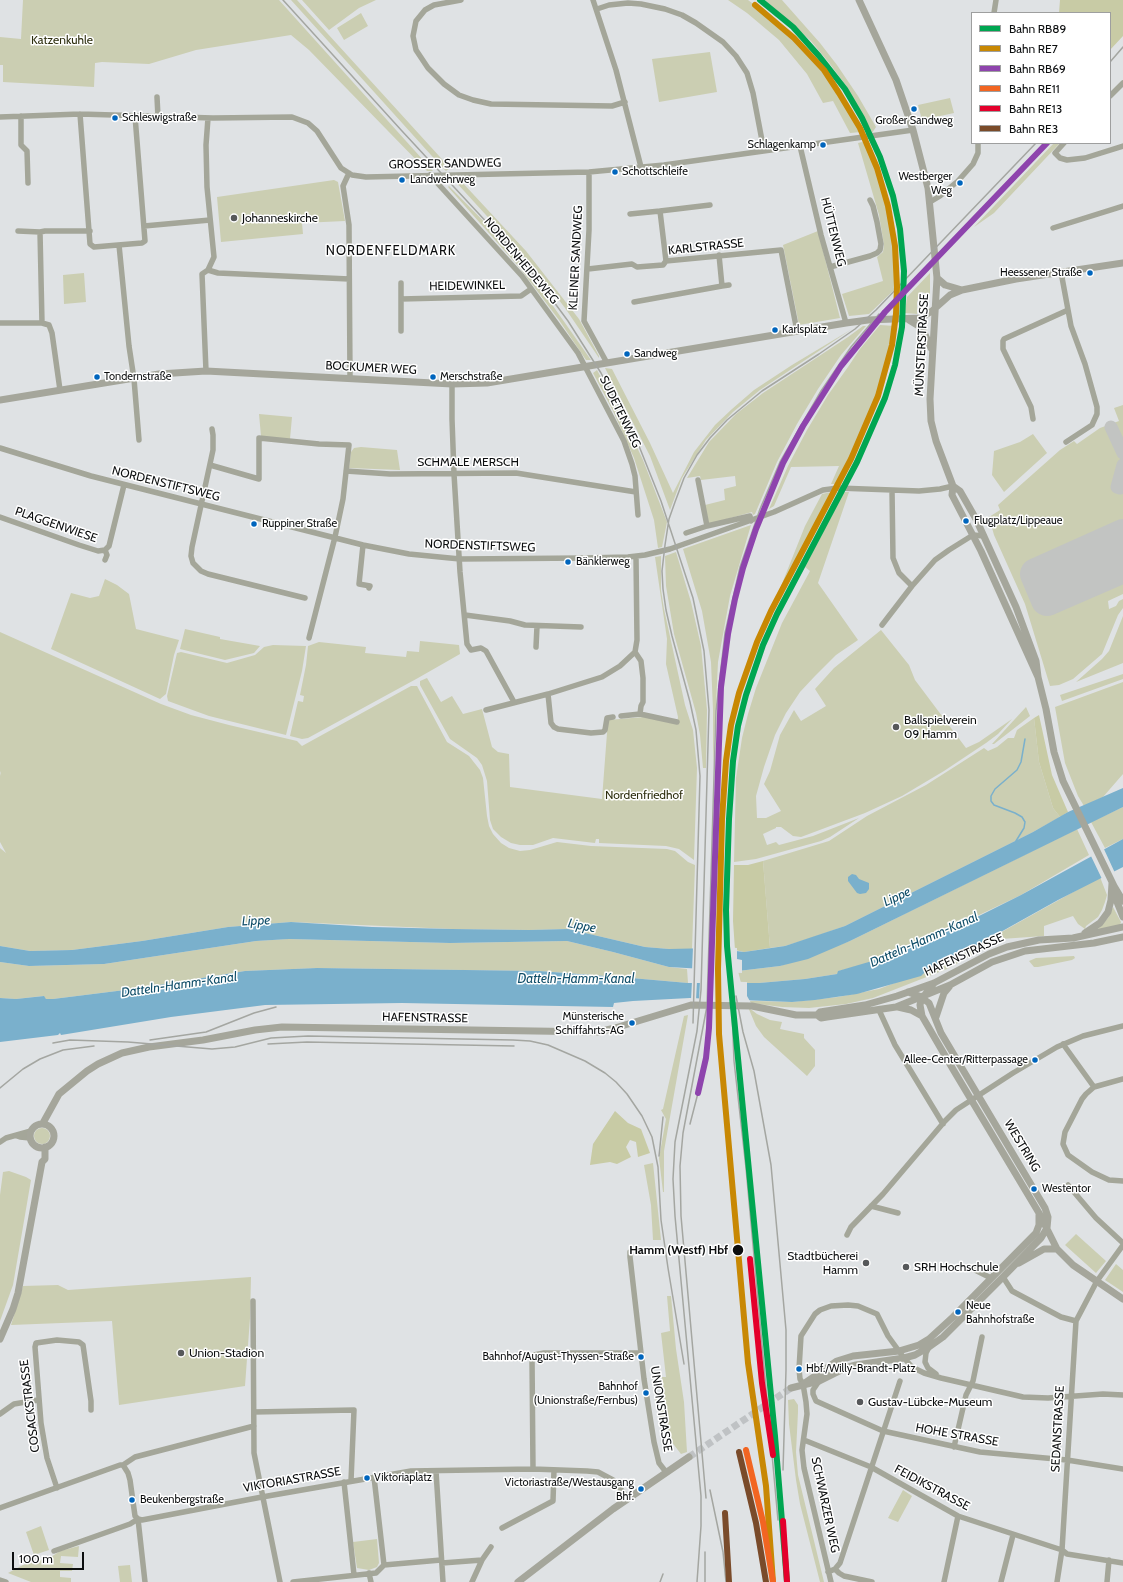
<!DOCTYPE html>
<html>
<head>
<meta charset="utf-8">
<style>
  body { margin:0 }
  #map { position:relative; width:1123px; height:1582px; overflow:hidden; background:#dfe2e4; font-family:Cabin,sans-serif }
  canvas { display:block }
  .legend { position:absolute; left:971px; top:12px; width:140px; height:132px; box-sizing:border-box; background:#fff; border:1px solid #9e9f9f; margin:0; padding:5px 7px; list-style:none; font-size:12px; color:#0c0e0f }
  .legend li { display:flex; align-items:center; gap:8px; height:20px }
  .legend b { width:20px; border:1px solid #9e9f9f }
  .scale { position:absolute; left:12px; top:1552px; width:72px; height:18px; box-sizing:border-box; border:2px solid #0c0e0f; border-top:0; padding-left:5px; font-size:12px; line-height:14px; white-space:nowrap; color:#0c0e0f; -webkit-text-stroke:3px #fff; paint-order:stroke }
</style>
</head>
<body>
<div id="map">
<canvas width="1123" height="1582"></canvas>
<ul class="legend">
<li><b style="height:5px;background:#00a651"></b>Bahn RB89</li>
<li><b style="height:5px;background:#c88803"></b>Bahn RE7</li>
<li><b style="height:5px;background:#8e44ad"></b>Bahn RB69</li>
<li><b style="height:5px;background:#f26522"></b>Bahn RE11</li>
<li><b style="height:5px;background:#e4002b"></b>Bahn RE13</li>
<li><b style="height:5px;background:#7a4b2a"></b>Bahn RE3</li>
</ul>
<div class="scale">100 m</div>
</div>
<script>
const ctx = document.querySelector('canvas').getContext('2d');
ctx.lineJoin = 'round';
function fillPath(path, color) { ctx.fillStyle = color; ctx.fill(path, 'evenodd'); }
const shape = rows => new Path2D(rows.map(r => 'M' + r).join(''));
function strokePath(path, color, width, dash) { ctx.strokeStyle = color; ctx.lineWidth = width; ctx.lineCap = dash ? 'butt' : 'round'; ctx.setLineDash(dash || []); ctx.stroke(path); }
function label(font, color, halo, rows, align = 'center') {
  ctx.font = font + ' Cabin,sans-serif'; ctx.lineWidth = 3; ctx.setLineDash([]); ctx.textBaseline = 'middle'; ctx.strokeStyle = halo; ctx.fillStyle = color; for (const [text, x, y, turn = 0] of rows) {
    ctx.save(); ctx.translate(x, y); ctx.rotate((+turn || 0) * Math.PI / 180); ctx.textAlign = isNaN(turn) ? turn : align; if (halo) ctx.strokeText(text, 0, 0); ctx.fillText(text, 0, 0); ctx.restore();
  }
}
fillPath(shape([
  [23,0,279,0,433,171,427,171,309,50,291,35,196,50,149,64,102,62,95,63,94,87,3,82,3,65,0,65,0,37,21,39],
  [291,0,297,0,450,168,446,171,440,165],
  [302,0,376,0,359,8,329,30],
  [728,0,748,0,772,18,802,46,823,71,844,101,860,128,861,132,850,133,833,101,823,103,807,74,779,40,747,13],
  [765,0,782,0,820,43,837,65,858,96,876,127,872,133,847,87,830,64,811,41],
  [361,13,368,26,344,40,337,28],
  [710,52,717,92,659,102,652,59],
  [950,98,954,113,922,120,918,105],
  [866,141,869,147,889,213,894,244,897,287,869,314,849,316,842,294,883,281,877,257,883,252,884,245,879,215,858,143],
  [1054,143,1060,143,994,213,974,227],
  [334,180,338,182,345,221,302,223,303,234,221,242,217,197],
  [454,180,460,180,526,251,579,319,599,356,599,358,565,308,537,271],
  [449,186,502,240,532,276,591,360,586,360,559,320,519,267,448,187],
  [818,231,840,318,799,325,783,245],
  [84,273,86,302,64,304,63,275],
  [930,273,930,294,921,292,917,302,917,314,905,313,907,297],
  [880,325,895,326,889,363,881,394,863,437,839,484,831,484,839,466,791,467,774,506,769,509,788,466,807,430,828,395,848,367,860,349],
  [863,326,866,326,841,355,818,389,797,424,777,462,755,514,753,515,752,512,709,524,705,505,725,500,724,489,736,486,735,476,701,480,700,476,687,478,709,442,736,414,763,393,848,337],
  [852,329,760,390,733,412,706,440,682,478,670,510,650,456,605,368,612,369,650,443,673,493,694,452,715,425,732,409,754,390,792,365],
  [597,370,625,422,643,460,662,509,667,522,662,547,658,548,654,520,634,458,613,411,593,373],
  [1123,405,1123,594,1108,601,1109,609,1116,606,1119,601,1123,599,1123,608,1118,615,1102,654,1073,679,1059,685,1050,686,1025,604,994,535,989,517,1000,510,998,505,1060,450,1074,441,1077,444,1100,428,1119,421,1114,408],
  [259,414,292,417,290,439,261,436],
  [1033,434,1047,453,1004,492,992,475,994,451,1020,442],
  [361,447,397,450,400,470,349,468,351,452,354,448],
  [836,491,807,540,772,612,771,611,805,526,822,494],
  [844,492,849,492,818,583,858,640,836,655,815,676,800,692,786,713,775,735,764,767,756,796,757,818,766,818,781,811,764,784,770,771,780,735,794,710,801,721,826,706,815,689,834,668,881,630,909,665,915,680,966,748,979,742,1012,719,998,734,986,743,944,771,902,796,865,813,801,837,793,836,781,827,776,827,776,828,763,834,767,845,776,842,779,845,813,836,859,818,830,837,821,841,756,859,734,862,736,778,742,738,748,714,756,688,782,623,810,571,805,567],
  [751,525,730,596,718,662,713,768,713,710,711,662,702,611,683,549],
  [676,552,691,602,701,646,707,710,706,768,703,768,700,735,696,713,674,634,666,586,665,556],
  [661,556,661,590,664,609,685,705,693,730,697,768,694,860,679,849,666,846,599,843,599,839,596,839,595,843,553,838,533,845,520,845,511,843,501,837,493,829,490,820,487,781,482,765,477,758,450,739,420,685,420,681,427,678,441,702,452,696,463,714,482,709,492,747,498,752,509,754,510,787,602,799,608,720,644,717,677,724,678,717,666,664,667,639,655,557],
  [105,579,117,585,129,594,136,629,179,640,174,655,166,694,160,699,51,649,71,593,90,598,99,596],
  [1123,616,1123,663,1076,682,1102,659,1109,651],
  [185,629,220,637,220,639,260,646,254,653,225,660,180,649],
  [0,632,161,704,191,715,229,725,297,741,302,746,411,686,417,686,447,742,469,756,480,770,483,778,487,816,489,826,493,834,501,843,509,848,520,851,530,850,557,842,591,846,667,849,675,851,688,862,695,865,692,949,669,949,645,947,568,929,529,930,452,929,291,922,228,927,142,941,72,950,30,951,0,946,0,848,6,853,0,842,0,776,1,771,0,773],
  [420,641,459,645,460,654,418,678,308,738,302,739,290,736,298,701,303,702,304,696,300,695,306,665,308,646,319,642,366,647,365,653,406,657,407,651,419,652],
  [273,645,306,646,302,671,286,735,209,716,168,701,167,696,177,653,181,652,227,663,255,655,264,647],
  [1123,674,1123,679,1062,701,1060,695],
  [1123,682,1123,774,1103,797,1084,806,1078,796,1065,763,1055,707],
  [1026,707,1030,716,994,744,992,744],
  [1034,718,1039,762,1053,808,1060,817,1033,832,845,926,811,938,785,946,770,948,763,861,829,841,867,816,926,785,984,748,988,751,997,747,1008,738,1014,738,1017,730],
  [1123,807,1123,839,1105,848,1091,822],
  [1077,829,1089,855,1021,895,914,946,876,961,839,971,837,974,805,979,759,983,741,983,738,971,780,966,850,941],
  [1100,877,1107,895,1105,902,1102,910,1098,917,1086,926,1085,929,1078,924,1073,916,1044,926,1044,936,1001,939,947,969,873,998,846,1004,809,1008,782,1007,750,1003,750,1001,756,1001,792,1002,838,997,879,989,926,971,930,972],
  [1113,907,1121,922,1120,925,1096,931,1108,918],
  [288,939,450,943,567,941,613,952,669,967,687,969,688,983,631,978,621,979,618,977,539,971,317,968,245,971,141,988,53,999,46,999,43,996,16,999,0,998,0,962,29,966,104,964,256,941],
  [1074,956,1075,958,1072,960,1038,967,1034,967,1029,961,1036,958],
  [748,1007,757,1014,770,1020,782,1022,780,1029,804,1034,804,1038,815,1050,815,1066,807,1076,764,1037,756,1026],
  [688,1015,664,1151,664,1192,663,1192,659,1158,666,1119,661,1110,663,1109,684,1016],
  '34 1136a8 8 0 1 1 16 0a8 8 0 1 1-16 0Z',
  [653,1163,661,1240,653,1240,651,1205,644,1165],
  [9,1171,26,1177,31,1180,13,1285,0,1321,0,1195,3,1172],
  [1076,1234,1106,1261,1096,1273,1065,1245],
  [1116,1264,1123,1270,1123,1292,1105,1280],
  [251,1277,250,1318,245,1386,119,1405,112,1321,11,1325,23,1286,58,1285,68,1290],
  [667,1296,671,1296,676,1349,684,1402,687,1452,681,1454,664,1432,655,1399,659,1397,663,1390,662,1377,666,1377,661,1333,670,1331],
  [794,1399,798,1405,798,1412,796,1452,798,1475,824,1582,820,1582,800,1504,796,1480,789,1424,788,1400],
  [903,1490,912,1496,898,1522,888,1518],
  [41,1526,49,1550,34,1555,26,1532],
  [377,1539,379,1563,377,1567,369,1570,357,1568,353,1542],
  [79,1546,78,1557,61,1556,60,1563,73,1564,72,1571,60,1571,60,1577,71,1578,71,1582,31,1582,8,1573,23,1565,51,1557,60,1551],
  [130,1565,132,1582,120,1582,118,1566]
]), '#cbceb2');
fillPath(shape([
  [1060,0,1123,0,1123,36,1110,50,1110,13,1059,13],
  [1039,715,1052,775,1068,812,1060,817,1053,808,1039,762,1034,718],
  [763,861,770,948,744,952,735,950,733,921,734,865,748,865],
  [615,1111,628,1123,641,1129,650,1153,638,1157,636,1142,630,1140,626,1147,631,1157,617,1164,610,1162,590,1165,593,1144]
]), '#c8cba5');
fillPath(shape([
  [1123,788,1123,807,850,941,808,959,780,966,738,971,669,967,613,952,567,941,450,943,289,939,256,941,104,964,29,966,0,962,0,946,30,951,72,950,142,941,228,927,291,922,372,927,452,929,529,930,568,929,645,947,669,949,713,948,744,952,785,946,845,926,1033,832,1068,812],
  [1123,839,1123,867,1058,900,929,972,926,971,921,976,857,994,815,1000,792,1002,690,998,633,1001,614,1003,613,1007,402,1003,265,1005,171,1017,61,1035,60,1033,58,1035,0,1042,0,998,16,999,44,996,46,999,53,999,141,988,245,971,317,968,539,971,618,977,621,979,631,978,688,983,759,983,805,979,837,974,838,971,896,954,963,924,1021,895],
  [852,874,856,875,859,879,869,883,869,889,866,893,860,894,857,893,848,881,848,877]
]), '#7ab0cc');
fillPath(shape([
  [1103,847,1115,873,1102,879,1090,854],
  [713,946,737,948,737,959,742,960,742,973,692,971,693,947],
  [692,981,697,981,696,1000,699,1000,700,981,747,982,747,996,751,1003,691,1000]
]), '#dfe2e4');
strokePath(shape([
  [1016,841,1024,828,1025,822,1022,817,1015,813,994,805,991,801,991,796,995,789,1017,770,1021,762,1025,739]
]), '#7ab0cc', 1.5);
strokePath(shape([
  [1111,427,1123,453],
  [1123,465,1117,487,1120,488,1123,487]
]), '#c2c4c2', 13);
strokePath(shape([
  [1123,535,1036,574,1047,600,1123,567]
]), '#c2c4c2', 32);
strokePath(shape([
  [689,1457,791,1388]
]), '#bfc2c4', 7, [7, 3.5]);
strokePath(shape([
  [461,0,434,5,425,10,416,21,413,36,416,50,428,68,444,84,459,95,473,100,491,104,612,106,625,102],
  [593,0,616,70,641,167],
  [597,9,609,5,628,3,641,4,665,9,682,15,696,23,723,42,736,56,747,73,753,93,764,151],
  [994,13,996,0],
  [1110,96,1123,83],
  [157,97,158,117],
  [80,114,90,244,94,247,142,243,145,241,135,116],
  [21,116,21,145,27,151,28,183],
  [0,117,80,114,213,118,292,117,308,123,317,131,341,168,352,175,366,177,589,172,664,165,913,130],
  [208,118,206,145,207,187,214,257,208,270],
  [1064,143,1055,153,1060,158,1067,160,1085,158,1123,146],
  [800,146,821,235,846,323],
  [589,172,589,230,584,321,607,363],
  [349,173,343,186,349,225,350,378],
  [430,175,522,276,578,353,624,441,632,464,635,476,638,515],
  [930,202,940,196,958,181,973,164,978,153,978,143],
  [630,214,660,211],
  [144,226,210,220],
  [1053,228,1123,206],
  [18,231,40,232,45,231,90,231],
  [40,232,42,323],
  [119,245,129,346,134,379,139,440],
  [666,261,660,211,710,205],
  [830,267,870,256,877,253,880,250,881,244,877,222,873,206,870,200],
  [588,269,632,264,637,267,663,265,666,261,781,250,797,331],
  [1061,272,1071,326,1085,364,1097,407,1097,414,1092,425,1066,442],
  [722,286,729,285],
  [401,299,521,296,531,289],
  [634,302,722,286,719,255],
  [0,323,42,323,49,325,52,333,60,390],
  [401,331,401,283],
  [206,371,202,274,208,270,218,273,349,279],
  [452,384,452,419,454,474,460,572,467,644,471,650,481,648,486,651,514,702],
  [1033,419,1031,407,1003,349,1003,341,1004,339,1068,310],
  [212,429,213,435,213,450,192,547,191,556,193,563,201,571,208,574,305,598],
  [0,448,91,476,363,545,409,554,460,559,585,558,628,557,645,555,670,549,774,512,823,490,838,488,919,491,940,489,953,486],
  [210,465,259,479,259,438,319,444,349,445,343,499,335,537,309,638],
  [346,471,390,474,516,473,636,492],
  [698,480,707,526],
  [892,490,893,558,899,573,912,586],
  [0,517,79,545,98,551,105,550,109,546,124,485],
  [686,533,707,526,750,516,751,521],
  [363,545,359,584,370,586,369,588],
  [105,550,107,555,105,560],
  [465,615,510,621,525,625,581,627],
  [882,625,912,586,935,560,949,550,973,535,984,536],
  [536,647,537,626],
  [635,652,641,661,643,678,643,702,641,706,640,714],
  [548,694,551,723,554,727,558,729,591,733,603,732,605,730,607,718,613,717],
  [486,710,548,694,602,677,620,666,635,652,637,640,636,557],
  [621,716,640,714,677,722],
  [879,1010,895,1045,943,1124],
  [1063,1044,1094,1087],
  [1123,1079,1094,1087,1086,1094,1082,1099,1065,1132,1063,1144,1068,1155,1092,1172,1109,1180,1123,1181],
  [17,1136,20,1137,30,1138],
  [0,1142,6,1138,31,1131],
  [1068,1185,1096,1218,1123,1243],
  [871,1206,898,1213],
  [847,1235,851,1227,883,1194,945,1121,956,1110,1013,1073,1057,1047,1083,1036,1123,1026],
  [630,1252,630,1257,644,1379,654,1442,659,1463,666,1472],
  [971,1268,991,1278],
  [1003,1277,1012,1291,1061,1317,1076,1321],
  [253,1301,254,1453,280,1582],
  [929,1347,926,1353,925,1362,928,1368,936,1374],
  [819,1381,813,1390,813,1394,816,1401,883,1431,980,1452,1067,1460,1123,1469],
  [254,1412,354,1410,351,1481],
  [0,1414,14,1404,38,1400],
  [804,1440,871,1467,958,1516,1062,1550,1067,1554,1123,1563],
  [954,1447,966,1395,973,1381,982,1337],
  [123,1465,128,1473,130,1480,135,1516,138,1519,142,1520,262,1497,411,1471,533,1469,587,1471,598,1472,613,1480,628,1498],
  [123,1465,135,1457,254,1426],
  [533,1469,532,1358,534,1355,544,1353,641,1353],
  [436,1471,443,1582],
  [374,1477,384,1565],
  [344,1482,354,1575],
  [57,1488,47,1458,41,1423,35,1347,36,1343,57,1340,79,1342,83,1345,91,1401,91,1410],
  [0,1508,120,1465,123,1465],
  [138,1519,145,1582],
  [502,1528,553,1501,554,1470],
  [54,1551,130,1524,138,1519],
  [442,1563,482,1560],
  [835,1569,839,1573,844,1576,872,1582],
  [828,1572,835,1569,840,1563,900,1381],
  [369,1573,371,1582],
  [0,1580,6,1582],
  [293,1582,376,1573,384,1565,441,1560],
  [472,1582,482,1560,491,1547],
  [831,1582,804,1468,802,1450,807,1414,806,1402,803,1384,800,1379,799,1369,801,1336,815,1314,820,1310,831,1306,848,1305,858,1306,877,1314,888,1336,904,1358,912,1367,924,1373,941,1378,1023,1397,1048,1398,1103,1394,1123,1395],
  [944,1582,958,1516],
  [1001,1582,1013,1535],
  [1057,1582,1062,1550,1076,1321,1097,1281,1123,1245],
  [1107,1582,1109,1560]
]), '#a4a699', 5.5);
strokePath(shape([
  [859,0,896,80,913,130,928,188,937,278,930,399,931,421,936,441,953,486,952,495,981,551,1038,677],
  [937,278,945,285,962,290],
  [909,320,922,328,931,348],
  [0,400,159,374,206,371,452,384,487,383,846,323,868,320,920,318,932,311,950,295,962,290,1016,279,1123,263],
  [953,486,960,491,976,519,1016,607,1036,661,1038,677,1046,709,1054,752,1063,781,1114,886,1123,901],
  [1115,891,1117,902,1123,917],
  [1085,933,1100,923,1108,912,1111,900,1112,883],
  [934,983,921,1000,920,1005,922,1016,954,1071,1039,1213,1057,1249,1073,1265,1123,1299],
  [898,1007,911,1010,922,1016],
  [817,1015,820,1012,865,1005,897,996,934,983,989,954,1007,947,1039,940,1073,938,1123,927],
  [936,1017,944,993,949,987],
  [43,1123,59,1094,87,1071,98,1064,122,1053,149,1047,203,1040,255,1030,282,1027,598,1032,615,1028,691,1005,752,1006,796,1015,817,1015,821,1018,827,1017,896,1007,950,985,992,962,1025,951,1094,943,1123,937],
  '30 1136a12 12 0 1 1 24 0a12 12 0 1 1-24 0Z',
  [1019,1263,1044,1249,1057,1249],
  [0,1339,13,1309,18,1293,42,1162,45,1159,45,1147],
  [805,1383,837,1361,853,1356,899,1351,919,1345,929,1339,953,1317,1036,1233,1039,1225,1039,1215],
  [791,1388,819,1381,845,1368,856,1365,904,1358,915,1355,929,1347,943,1337,1003,1277,1041,1238,1047,1228,1048,1217,1045,1208,941,1033,929,1003,919,996,908,992],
  [518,1582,613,1509,689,1457]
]), '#a5a69b', 7);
strokePath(shape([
  [283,0,402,131,505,242,534,275,568,321,601,373,637,441,661,501,693,598,704,651,709,710,701,990,697,1031,675,1142,673,1179,675,1216,701,1496,701,1526,697,1582],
  [1110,62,1123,47],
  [731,985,734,1061,746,1168,778,1520],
  [736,996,743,1032,754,1071,771,1165,786,1330,786,1370,783,1470],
  [693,1023,700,776,696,730,690,702,672,636,666,610,663,589,662,571,665,545,669,519,675,502,684,478,697,455,710,438,727,420,762,391,819,354,855,329,876,310,1036,143],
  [150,1040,206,1032,254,1013,276,1007],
  [53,1043,70,1040,128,1042,212,1049,235,1047,271,1038,308,1036,513,1040,530,1041,548,1045,585,1061,605,1073,616,1082,627,1094,642,1116,652,1137,658,1167,661,1220,668,1268,684,1364],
  [268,1044,307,1042,514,1046],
  [0,1088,23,1069,40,1059,63,1050,94,1046],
  [690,1124,698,1093],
  [659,1156,663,1117],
  [710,1490,723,1552,726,1582],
  [706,1498,681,1216,680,1166,683,1133,707,1006,716,711,725,633,740,567,760,509,780,462,821,391,851,347,879,314],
  [660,1582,663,1574],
  [705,1582,705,1552]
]), '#a4a6a1', 1.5);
strokePath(shape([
  [760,0,793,27,819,56,845,89,862,118,880,157,893,196,900,229,904,271,902,327,895,365,885,398,857,462,777,614,763,645,746,695,738,726,733,761,729,819,726,910,727,946,775,1436,787,1582]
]), '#00a651', 6);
strokePath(shape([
  [755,5,794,38,824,70,839,93,860,128,877,168,888,206,895,246,897,287,896,314,892,345,878,396,851,459,771,611,757,642,739,693,731,725,726,761,722,819,718,969,719,1034,748,1363,766,1486,773,1582]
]), '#c88803', 6);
strokePath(shape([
  [698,1093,706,1058,709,1028,721,687,728,634,735,599,743,568,756,529,783,463,803,426,841,366,885,312,1047,143]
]), '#8e44ad', 6);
strokePath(shape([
  [746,1450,763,1522,773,1582]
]), '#f26522', 6);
strokePath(shape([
  [750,1259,762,1383,773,1455],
  [783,1521,787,1582]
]), '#e4002b', 6);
strokePath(shape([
  [739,1452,756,1523,766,1582],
  [725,1513,729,1582]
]), '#7a4b2a', 6);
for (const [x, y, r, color] of [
  [914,109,3.5,"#0065bd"],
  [115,118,3.5,"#0065bd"],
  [823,145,3.5,"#0065bd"],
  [615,172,3.5,"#0065bd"],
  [402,180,3.5,"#0065bd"],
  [960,183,3.5,"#0065bd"],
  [234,218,4,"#56585a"],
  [1090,273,3.5,"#0065bd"],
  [775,330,3.5,"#0065bd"],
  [627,354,3.5,"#0065bd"],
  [97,377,3.5,"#0065bd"],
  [433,377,3.5,"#0065bd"],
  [966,521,3.5,"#0065bd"],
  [254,524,3.5,"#0065bd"],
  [568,562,3.5,"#0065bd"],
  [896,727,4,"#56585a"],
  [632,1023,3.5,"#0065bd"],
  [1035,1060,3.5,"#0065bd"],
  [1034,1189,3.5,"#0065bd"],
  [738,1250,6,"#0c0e0f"],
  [866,1263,4,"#56585a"],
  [906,1267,4,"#56585a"],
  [958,1312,3.5,"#0065bd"],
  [181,1353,4,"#56585a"],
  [641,1357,3.5,"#0065bd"],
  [799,1369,3.5,"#0065bd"],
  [646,1393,3.5,"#0065bd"],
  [860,1402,4,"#56585a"],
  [367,1478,3.5,"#0065bd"],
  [641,1489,3.5,"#0065bd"],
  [132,1500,3.5,"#0065bd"]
]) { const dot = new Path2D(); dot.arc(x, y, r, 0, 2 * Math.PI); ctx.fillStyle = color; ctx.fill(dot); strokePath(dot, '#fff', 1.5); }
label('11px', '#0c0e0f', '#fff', [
  ["Schleswigstraße",122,118],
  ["Großer Sandweg",914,121,"center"],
  ["Schlagenkamp",816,145,"right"],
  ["Schottschleife",622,172],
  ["Westberger",952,177,"right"],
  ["Weg",952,191,"right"],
  ["Landwehrweg",410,180],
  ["Heessener Straße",1082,273,"right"],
  ["Karlsplatz",782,330],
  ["Sandweg",634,354],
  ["Tondernstraße",104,377],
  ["Merschstraße",440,377],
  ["Flugplatz/Lippeaue",974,521],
  ["Ruppiner Straße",262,524],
  ["Bänklerweg",576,562],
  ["Münsterische",624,1017,"right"],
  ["Schiffahrts-AG",624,1031,"right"],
  ["Allee-Center/Ritterpassage",1028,1060,"right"],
  ["Westentor",1042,1189],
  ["Neue",966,1306],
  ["Bahnhofstraße",966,1320],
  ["Bahnhof/August-Thyssen-Straße",634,1357,"right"],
  ["Hbf./Willy-Brandt-Platz",806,1369],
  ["Bahnhof",638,1387,"right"],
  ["(Unionstraße/Fernbus)",638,1401,"right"],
  ["Viktoriaplatz",374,1478],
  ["Victoriastraße/Westausgang",634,1483,"right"],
  ["Bhf.",634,1497,"right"],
  ["Beukenbergstraße",140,1500]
], 'left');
label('12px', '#2d2e0e', '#fff', [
  ["Katzenkuhle",62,40],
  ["Nordenfriedhof",644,795]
]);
label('12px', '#0c0e0f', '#fff', [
  ["GROSSER SANDWEG",445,164,-1],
  ["HÜTTENWEG",833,232,76],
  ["KARLSTRASSE",706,247,-6],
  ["KLEINER SANDWEG",576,258,-87],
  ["NORDENHEIDEWEG",521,261,50],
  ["HEIDEWINKEL",467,286,-1],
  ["MÜNSTERSTRASSE",922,345,-87],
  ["BOCKUMER WEG",371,368,3],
  ["SUDETENWEG",620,412,64],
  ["SCHMALE MERSCH",468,462],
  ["NORDENSTIFTSWEG",166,484,14],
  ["PLAGGENWIESE",56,525,19],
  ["NORDENSTIFTSWEG",480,546,2],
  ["HAFENSTRASSE",964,955,-25],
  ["HAFENSTRASSE",425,1018,1],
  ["WESTRING",1022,1146,59],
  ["COSACKSTRASSE",30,1406,-97],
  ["UNIONSTRASSE",661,1409,81],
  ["SEDANSTRASSE",1058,1429,-87],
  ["HOHE STRASSE",957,1435,10],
  ["VIKTORIASTRASSE",292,1480,-10],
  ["FEIDIKSTRASSE",932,1488,28],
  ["SCHWARZER WEG",825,1505,78]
]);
label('12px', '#0c0e0f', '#fff', [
  ["Johanneskirche",242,218],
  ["Ballspielverein",904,720],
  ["09 Hamm",904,734],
  ["Stadtbücherei",858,1256,"right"],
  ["Hamm",858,1270,"right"],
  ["SRH Hochschule",914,1267],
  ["Union-Stadion",189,1353],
  ["Gustav-Lübcke-Museum",868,1402]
], 'left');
label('bold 12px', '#0c0e0f', '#fff', [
  ["Hamm (Westf) Hbf",728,1250]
], 'right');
ctx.letterSpacing = '1px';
label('13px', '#0c0e0f', '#fff', [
  ["NORDENFELDMARK",391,251]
]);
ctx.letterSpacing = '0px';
label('italic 13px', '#0f4d68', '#fff', [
  ["Lippe",897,897,-25],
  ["Lippe",256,921,-3],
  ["Lippe",582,926,11],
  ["Datteln-Hamm-Kanal",924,940,-24],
  ["Datteln-Hamm-Kanal",576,979],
  ["Datteln-Hamm-Kanal",179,985,-8]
]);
</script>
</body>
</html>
